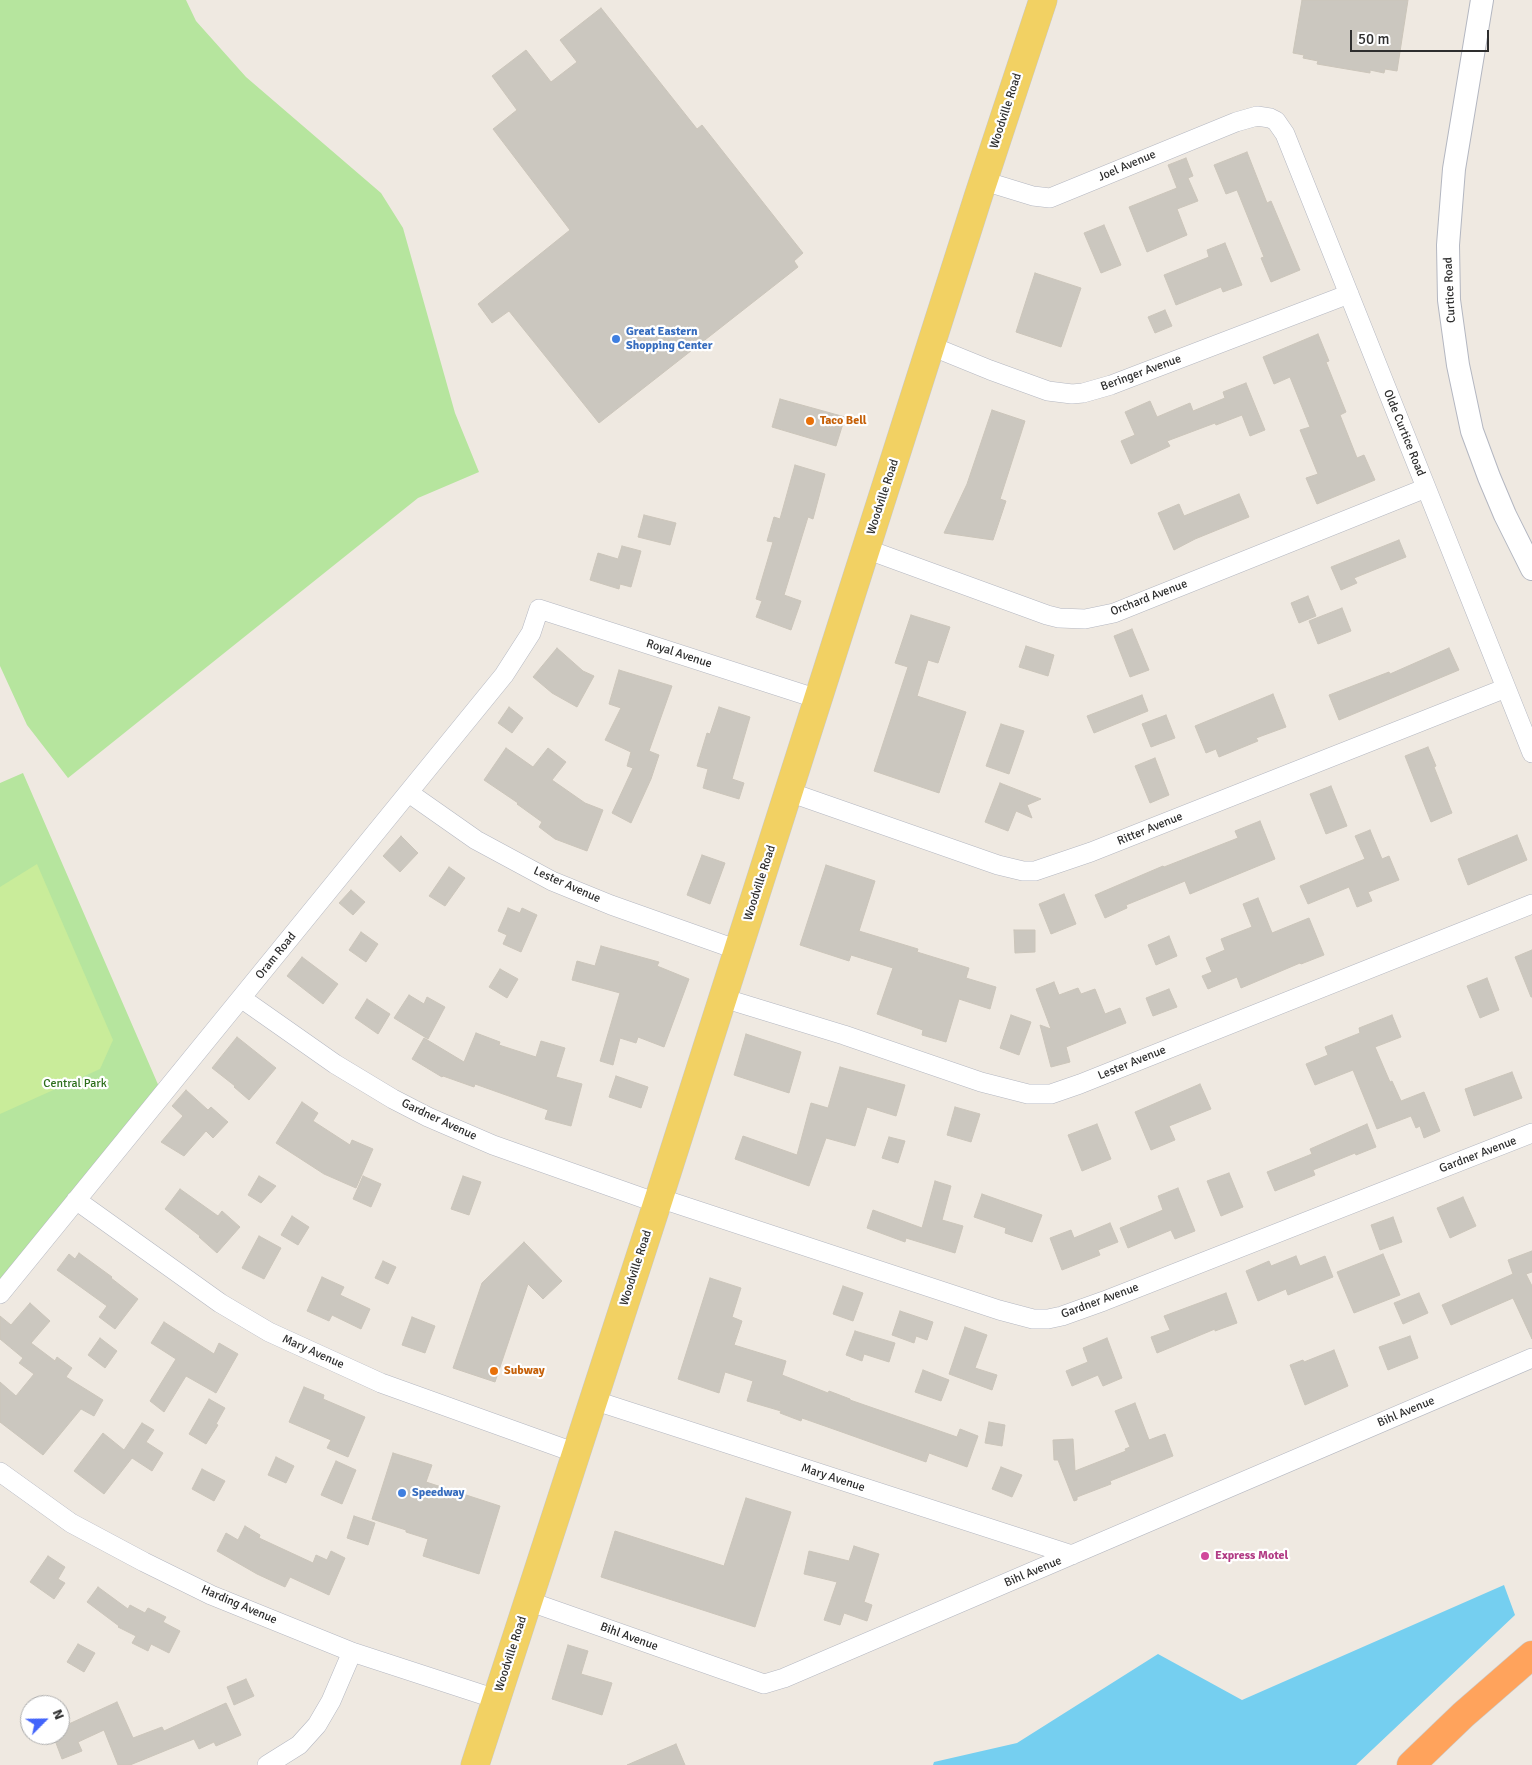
<!DOCTYPE html>
<html>
<head>
<meta charset="utf-8">
<style>
  body { margin:0 }
  #map { position:relative; width:1532px; height:1765px; overflow:hidden; background:#efe9e1; font-family:Signika,sans-serif }
  canvas { display:block }
  .north { position:absolute; left:20px; top:1695px; width:50px; height:50px; box-sizing:border-box; background:#fff; border:1px solid #ababab; border-radius:50%; rotate:67deg; font-size:14px; font-weight:700; line-height:20px; text-align:center; color:#2e2e2e }
  .north::after { content:''; display:block; margin:auto; width:18px; height:22px; background:#4264fb; clip-path:polygon(50% 0,100% 100%,50% 72%,0 100%) }
  .scale { position:absolute; left:1350px; top:30px; width:139px; height:22px; box-sizing:border-box; border:2px solid #2e2e2e; border-top:0; padding-left:6px; font-size:15px; line-height:18px; white-space:nowrap; color:#2e2e2e; -webkit-text-stroke:4px #fff; paint-order:stroke }
</style>
</head>
<body>
<div id="map">
<canvas width="1532" height="1765"></canvas>
<div class="north">N</div>
<div class="scale">50 m</div>
</div>
<script>
const ctx = document.querySelector('canvas').getContext('2d');
ctx.lineJoin = 'round';
function fillPath(path, color) { ctx.fillStyle = color; ctx.fill(path, 'evenodd'); }
const shape = rows => new Path2D(rows.map(r => 'M' + r).join(''));
function strokePath(path, color, width, dash) { ctx.strokeStyle = color; ctx.lineWidth = width; ctx.lineCap = dash ? 'butt' : 'round'; ctx.setLineDash(dash || []); ctx.stroke(path); }
function label(font, color, halo, rows, align = 'center') {
  ctx.font = font + ' Signika,sans-serif'; ctx.lineWidth = 4.5; ctx.setLineDash([]); ctx.textBaseline = 'middle'; ctx.strokeStyle = halo; ctx.fillStyle = color; for (const [text, x, y, turn = 0] of rows) {
    ctx.save(); ctx.translate(x, y); ctx.rotate((+turn || 0) * Math.PI / 180); ctx.textAlign = isNaN(turn) ? turn : align; if (halo) ctx.strokeText(text, 0, 0); ctx.fillText(text, 0, 0); ctx.restore();
  }
}
fillPath(shape([
  [0,0,186,0,196,21,246,77,381,193,403,228,455,413,479,472,418,498,68,778,27,725,0,666],
  [23,773,163,1096,0,1293,0,783]
]), '#b6e59e');
fillPath(shape([
  [37,864,113,1040,100,1069,0,1114,0,887]
]), '#c9ec9a');
fillPath(shape([
  [1504,1585,1515,1615,1356,1765,933,1765,934,1762,1017,1743,1158,1654,1242,1700]
]), '#75cff0');
const building = shape([
  [1302,0,1408,0,1397,71,1385,69,1384,73,1370,70,1370,73,1317,64,1318,61,1303,58,1304,55,1293,53,1302,0],
  [601,8,697,129,702,125,803,253,794,261,798,267,599,423,509,311,492,323,478,304,570,230,493,129,517,110,492,76,526,50,551,82,577,62,560,40,601,8],
  [1247,152,1267,203,1271,201,1300,270,1271,282,1261,258,1264,257,1237,190,1226,194,1214,165,1247,152],
  [1186,158,1193,176,1188,178,1198,201,1177,209,1187,235,1147,252,1129,207,1177,188,1168,165,1186,158],
  [1104,225,1121,265,1101,273,1084,233,1104,225],
  [1225,243,1242,285,1223,292,1221,287,1176,305,1164,275,1209,257,1207,250,1225,243],
  [1035,273,1081,288,1061,347,1016,332,1035,273],
  [1165,310,1172,326,1155,333,1148,317,1165,310],
  [1318,334,1329,361,1326,362,1346,412,1340,415,1357,458,1364,455,1375,480,1317,504,1306,478,1318,474,1300,430,1310,427,1290,377,1274,384,1263,357,1318,334],
  [1246,383,1265,430,1250,436,1242,415,1216,425,1215,423,1167,441,1170,446,1131,464,1121,441,1135,435,1125,412,1150,401,1157,417,1190,403,1193,411,1225,398,1223,392,1246,383],
  [780,399,845,417,836,446,772,427,780,399],
  [992,410,1025,421,1000,499,1006,501,993,540,944,533,967,484,992,410],
  [795,465,825,474,813,519,808,517,784,595,801,601,791,630,756,617,762,601,756,599,773,542,767,541,774,517,780,519,795,465],
  [1239,494,1249,517,1195,539,1174,550,1158,513,1179,504,1184,516,1239,494],
  [644,515,676,523,670,545,638,537,644,515],
  [1399,540,1406,557,1354,578,1357,583,1341,590,1331,567,1399,540],
  [622,546,641,551,631,587,620,584,619,589,590,580,598,553,618,559,622,546],
  [1308,596,1316,616,1299,623,1291,603,1308,596],
  [1342,608,1351,631,1318,644,1309,621,1342,608],
  [911,615,950,627,938,663,928,660,917,696,966,712,939,793,874,771,908,667,895,663,911,615],
  [1132,629,1149,670,1130,677,1114,636,1132,629],
  [1026,646,1054,655,1048,676,1019,667,1026,646],
  [557,648,583,671,594,676,577,707,552,693,533,677,557,648],
  [1449,648,1459,670,1339,720,1329,695,1389,672,1390,674,1449,648],
  [619,670,672,686,649,751,659,755,651,779,631,823,612,813,633,768,627,766,631,752,605,740,621,708,609,704,619,670],
  [1273,694,1286,727,1256,738,1258,741,1219,757,1216,749,1206,753,1195,726,1273,694],
  [1142,695,1148,711,1094,733,1087,716,1142,695],
  [509,707,523,718,512,733,498,723,509,707],
  [719,707,750,717,732,779,744,783,739,799,703,788,708,769,697,766,707,733,710,734,719,707],
  [1166,715,1175,738,1151,747,1142,724,1166,715],
  [1001,724,1024,731,1009,774,986,766,1001,724],
  [1428,747,1436,766,1434,767,1452,813,1431,822,1405,756,1428,747],
  [506,748,533,767,548,748,566,762,552,780,585,803,603,810,587,851,555,839,539,827,542,822,517,804,518,803,484,780,506,748],
  [1155,758,1169,795,1150,803,1135,766,1155,758],
  [1000,783,1041,799,1027,805,1032,818,1016,811,1008,831,985,822,1000,783],
  [1331,786,1347,826,1326,834,1310,794,1331,786],
  [1260,821,1275,859,1190,894,1185,881,1126,905,1127,908,1105,918,1095,895,1163,866,1164,867,1238,838,1235,831,1260,821],
  [1370,830,1382,859,1389,856,1399,880,1368,892,1372,901,1357,907,1349,887,1308,904,1300,886,1365,859,1355,836,1370,830],
  [1517,835,1527,860,1468,885,1458,859,1517,835],
  [401,836,418,853,400,872,383,856,401,836],
  [702,855,725,863,710,904,687,895,702,855],
  [826,865,875,881,859,931,918,949,917,952,969,968,966,978,996,987,990,1009,959,999,946,1042,922,1035,923,1030,877,1014,893,968,851,955,849,961,800,945,826,865],
  [449,867,465,878,445,906,429,896,449,867],
  [351,890,365,902,353,915,339,903,351,890],
  [1064,894,1076,924,1051,934,1039,904,1064,894],
  [1258,898,1272,933,1309,918,1324,955,1301,964,1300,963,1241,988,1237,977,1208,989,1202,976,1212,972,1206,958,1225,950,1221,939,1252,927,1243,904,1258,898],
  [508,908,520,913,522,908,537,915,521,952,503,944,507,935,498,931,508,908],
  [1014,930,1035,930,1035,952,1015,953,1014,930],
  [361,932,378,944,366,962,349,950,361,932],
  [1169,936,1177,956,1156,965,1148,945,1169,936],
  [601,946,659,962,657,966,689,979,664,1047,638,1037,636,1043,620,1038,613,1065,600,1061,620,993,572,980,577,961,595,966,601,946],
  [1532,950,1532,997,1531,997,1515,957,1532,950],
  [302,957,338,984,323,1004,287,976,302,957],
  [500,969,518,979,507,998,489,987,500,969],
  [1487,978,1499,1010,1480,1018,1467,986,1487,978],
  [1054,982,1059,995,1078,988,1081,994,1095,989,1105,1014,1120,1008,1126,1023,1066,1047,1070,1062,1051,1067,1040,1025,1051,1029,1036,989,1054,982],
  [1169,989,1177,1007,1153,1016,1146,998,1169,989],
  [409,995,424,1004,427,997,445,1007,428,1039,394,1018,409,995],
  [367,999,390,1014,378,1034,355,1018,367,999],
  [1011,1015,1031,1022,1019,1055,1000,1048,1011,1015],
  [1392,1015,1401,1037,1375,1047,1390,1082,1392,1081,1401,1101,1424,1092,1440,1131,1424,1138,1420,1126,1416,1128,1411,1116,1377,1129,1353,1070,1315,1085,1306,1064,1328,1055,1325,1047,1360,1033,1359,1028,1392,1015],
  [476,1033,500,1042,499,1045,536,1057,541,1041,565,1048,556,1077,582,1084,571,1126,545,1119,548,1110,475,1084,474,1087,443,1076,442,1077,412,1059,424,1038,464,1062,476,1033],
  [746,1034,801,1052,789,1093,734,1075,746,1034],
  [237,1037,276,1068,249,1100,234,1087,235,1086,212,1068,237,1037],
  [840,1067,905,1085,896,1116,867,1107,855,1146,826,1138,809,1186,735,1159,743,1136,797,1155,811,1103,828,1108,840,1067],
  [1512,1072,1522,1098,1474,1116,1465,1089,1512,1072],
  [616,1076,648,1087,641,1108,609,1097,616,1076],
  [1200,1084,1211,1109,1169,1126,1175,1140,1151,1150,1135,1112,1200,1084],
  [186,1090,208,1110,211,1107,228,1122,213,1138,206,1131,184,1156,161,1142,183,1116,172,1106,186,1090],
  [302,1102,318,1113,313,1121,350,1145,352,1140,373,1149,356,1188,324,1174,276,1143,302,1102],
  [955,1107,980,1114,971,1142,947,1135,955,1107],
  [1097,1124,1111,1159,1082,1171,1068,1135,1097,1124],
  [1367,1124,1376,1147,1356,1155,1355,1153,1313,1170,1315,1175,1275,1191,1267,1172,1312,1154,1310,1149,1367,1124],
  [889,1137,905,1141,898,1163,882,1158,889,1137],
  [1229,1173,1243,1207,1221,1216,1207,1181,1229,1173],
  [259,1176,276,1186,261,1203,248,1195,259,1176],
  [363,1176,381,1184,371,1207,353,1199,363,1176],
  [463,1176,481,1182,469,1215,451,1209,463,1176],
  [935,1181,951,1186,942,1220,963,1226,955,1253,906,1238,905,1242,867,1228,873,1210,922,1228,935,1181],
  [1178,1188,1195,1231,1175,1239,1171,1230,1128,1248,1120,1228,1163,1210,1158,1196,1178,1188],
  [180,1189,218,1216,222,1211,240,1227,217,1253,199,1237,200,1236,165,1209,180,1189],
  [982,1194,1042,1215,1032,1242,1005,1233,1006,1228,974,1217,982,1194],
  [1463,1197,1476,1226,1450,1238,1437,1208,1463,1197],
  [292,1216,309,1227,298,1245,281,1235,292,1216],
  [1393,1217,1402,1242,1380,1250,1371,1225,1393,1217],
  [1110,1223,1118,1242,1098,1250,1100,1255,1062,1270,1050,1238,1071,1230,1074,1238,1110,1223],
  [259,1236,281,1248,264,1279,242,1268,259,1236],
  [524,1242,562,1281,543,1299,528,1284,495,1382,453,1368,482,1283,524,1242],
  [1532,1251,1532,1272,1526,1274,1532,1286,1532,1339,1513,1298,1451,1325,1442,1305,1513,1274,1508,1260,1532,1251],
  [79,1253,112,1277,111,1278,138,1299,115,1329,99,1317,107,1306,57,1270,69,1254,75,1259,79,1253],
  [1383,1254,1400,1295,1354,1313,1337,1272,1383,1254],
  [1296,1256,1300,1266,1325,1256,1333,1277,1288,1295,1286,1289,1258,1301,1246,1271,1269,1261,1271,1266,1296,1256],
  [383,1261,396,1267,388,1284,375,1278,383,1261],
  [322,1277,344,1287,340,1295,370,1309,361,1329,332,1315,329,1321,307,1311,322,1277],
  [710,1278,741,1288,732,1317,742,1321,734,1345,786,1361,782,1375,828,1393,829,1391,850,1399,850,1400,957,1437,960,1429,978,1436,967,1467,929,1453,926,1462,839,1431,802,1418,801,1421,780,1413,781,1411,747,1401,753,1381,725,1372,719,1393,678,1379,710,1278],
  [843,1286,863,1293,853,1321,833,1314,843,1286],
  [1226,1293,1237,1323,1215,1331,1215,1329,1157,1353,1151,1337,1170,1330,1164,1316,1226,1293],
  [1419,1293,1428,1313,1403,1324,1394,1303,1419,1293],
  [30,1303,50,1321,31,1343,55,1361,57,1357,72,1368,66,1377,103,1400,94,1416,81,1409,43,1455,0,1422,0,1382,16,1396,34,1374,19,1363,23,1358,0,1339,0,1316,11,1325,30,1303],
  [900,1311,933,1322,927,1340,916,1336,914,1343,892,1335,900,1311],
  [412,1317,435,1326,425,1353,402,1345,412,1317],
  [164,1322,214,1354,219,1343,238,1354,216,1393,186,1376,164,1412,150,1401,176,1359,151,1343,164,1322],
  [965,1327,987,1335,975,1368,997,1375,992,1390,949,1374,965,1327],
  [855,1331,895,1343,889,1362,864,1354,862,1361,846,1355,855,1331],
  [1410,1336,1418,1358,1388,1370,1379,1347,1410,1336],
  [100,1338,117,1351,105,1368,88,1355,100,1338],
  [1107,1338,1122,1378,1103,1386,1098,1375,1072,1386,1066,1371,1088,1362,1083,1348,1107,1338],
  [1334,1350,1348,1386,1305,1405,1290,1365,1303,1360,1304,1362,1334,1350],
  [923,1370,949,1380,941,1401,915,1392,923,1370],
  [304,1387,324,1395,323,1399,365,1417,348,1457,327,1448,331,1440,289,1422,304,1387],
  [209,1399,225,1408,216,1424,218,1425,206,1444,189,1434,209,1399],
  [1135,1403,1149,1440,1165,1434,1173,1456,1110,1481,1111,1484,1077,1497,1077,1500,1074,1501,1058,1460,1054,1460,1053,1440,1073,1439,1075,1471,1126,1451,1125,1449,1130,1447,1115,1411,1135,1403],
  [989,1422,1005,1425,1002,1446,985,1443,989,1422],
  [142,1423,154,1430,146,1442,163,1453,152,1471,132,1458,104,1494,74,1471,103,1433,124,1450,142,1423],
  [393,1453,432,1465,426,1482,500,1506,479,1574,423,1556,428,1539,406,1532,406,1530,372,1519,393,1453],
  [276,1457,294,1466,286,1483,268,1475,276,1457],
  [336,1461,356,1470,342,1504,321,1495,336,1461],
  [1001,1467,1022,1475,1012,1497,992,1489,1001,1467],
  [202,1469,225,1481,214,1501,192,1489,202,1469],
  [746,1498,791,1512,755,1627,601,1577,615,1531,724,1566,746,1498],
  [354,1516,375,1523,368,1545,347,1538,354,1516],
  [245,1526,260,1535,259,1538,313,1563,316,1555,327,1560,331,1551,345,1558,329,1595,290,1577,285,1587,257,1574,217,1551,226,1533,238,1540,245,1526],
  [854,1546,879,1554,864,1602,872,1605,867,1621,844,1613,840,1625,824,1620,837,1582,804,1574,809,1551,849,1561,854,1546],
  [48,1556,65,1567,58,1579,65,1583,54,1599,30,1582,48,1556],
  [98,1587,128,1609,130,1605,145,1613,148,1608,166,1617,163,1622,180,1631,169,1653,151,1644,148,1651,132,1643,136,1636,118,1627,119,1626,87,1602,98,1587],
  [78,1644,95,1653,84,1672,67,1662,78,1644],
  [568,1645,588,1651,581,1674,612,1683,602,1715,552,1699,568,1645],
  [246,1679,254,1696,234,1705,227,1687,246,1679],
  [117,1702,133,1738,162,1727,164,1731,226,1703,241,1735,216,1746,214,1742,199,1749,194,1739,130,1765,118,1765,104,1730,78,1742,82,1751,62,1759,53,1735,60,1735,60,1728,117,1702],
  [676,1744,685,1765,627,1765,676,1744]
]);
fillPath(building, '#cbc7bf');
strokePath(building, '#cbc5ba', 1);
const minor = shape([
  [984,181,1033,196,1050,198,1236,122,1257,116,1270,118,1276,121,1285,134,1532,753],
  [931,346,990,370,1048,391,1072,394,1083,393,1111,385,1158,367,1349,294],
  [866,549,1047,615,1059,618,1085,619,1114,613,1426,488],
  [789,792,998,865,1023,871,1035,871,1091,852,1506,688],
  [409,793,476,840,552,881,611,905,738,950],
  [241,998,335,1064,393,1099,428,1117,493,1145,657,1203],
  [723,998,844,1035,981,1082,1028,1094,1051,1094,1080,1084,1532,904],
  [659,1198,999,1310,1033,1319,1048,1319,1062,1316,1104,1301,1532,1133],
  [76,1200,220,1303,269,1332,381,1383,576,1453],
  [0,1294,504,675,531,633,539,609,818,699],
  [593,1400,1072,1555],
  [0,1472,71,1523,144,1562,211,1595,352,1652,496,1699],
  [528,1601,764,1684,784,1678,1532,1358],
  [267,1765,299,1745,317,1725,331,1701,352,1652]
]);
const tertiary = shape([
  [1482,0,1454,169,1448,245,1449,300,1458,365,1472,431,1489,477,1505,515,1532,569]
]);
const primary = shape([
  [475,1765,659,1198,979,194,1043,0]
]);
const motorway = shape([
  [1411,1765,1463,1715,1532,1655]
]);
strokePath(minor, '#b4b7c1', 20);
strokePath(tertiary, '#b4b7c1', 24);
strokePath(primary, '#c9c9c9', 29);
strokePath(motorway, '#c9c9c9', 29);
strokePath(minor, '#fff', 19);
strokePath(tertiary, '#fff', 22);
strokePath(primary, '#f2d163', 28);
strokePath(motorway, '#ffa35c', 28);
for (const [x, y, r, color] of [
  [616,339,5,"#3f7fe0"],
  [810,421,5,"#e8710a"],
  [494,1371,5,"#e8710a"],
  [402,1493,5,"#3f7fe0"],
  [1205,1556,5,"#d1479c"]
]) { const dot = new Path2D(); dot.arc(x, y, r, 0, 2 * Math.PI); ctx.fillStyle = color; ctx.fill(dot); strokePath(dot, '#fff', 2); }
label('12px', '#2e2e2e', '#fff', [
  ["Woodville Road",1006,111,-72],
  ["Joel Avenue",1127,166,-23],
  ["Curtice Road",1450,290,-93],
  ["Beringer Avenue",1141,373,-20],
  ["Olde Curtice Road",1404,433,68],
  ["Woodville Road",883,497,-72],
  ["Orchard Avenue",1149,598,-21],
  ["Royal Avenue",679,654,18],
  ["Ritter Avenue",1150,829,-22],
  ["Woodville Road",760,883,-72],
  ["Lester Avenue",567,885,24],
  ["Oram Road",276,956,-51],
  ["Lester Avenue",1132,1063,-22],
  ["Gardner Avenue",439,1120,25],
  ["Gardner Avenue",1478,1155,-21],
  ["Woodville Road",636,1268,-72],
  ["Gardner Avenue",1100,1301,-20],
  ["Mary Avenue",313,1352,24],
  ["Bihl Avenue",1406,1412,-23],
  ["Mary Avenue",833,1478,18],
  ["Bihl Avenue",1033,1572,-23],
  ["Harding Avenue",239,1605,23],
  ["Bihl Avenue",629,1637,20],
  ["Woodville Road",511,1654,-72]
]);
label('bold 12px', '#366cbe', '#fff', [
  ["Great Eastern",626,332],
  ["Shopping Center",626,346],
  ["Speedway",412,1493]
], 'left');
label('bold 12px', '#c56008', '#fff', [
  ["Taco Bell",820,421],
  ["Subway",504,1371]
], 'left');
label('12px', '#2c6e1b', '#fff', [
  ["Central Park",75,1084]
]);
label('bold 12px', '#b23c85', '#fff', [
  ["Express Motel",1215,1556]
], 'left');
</script>
</body>
</html>
